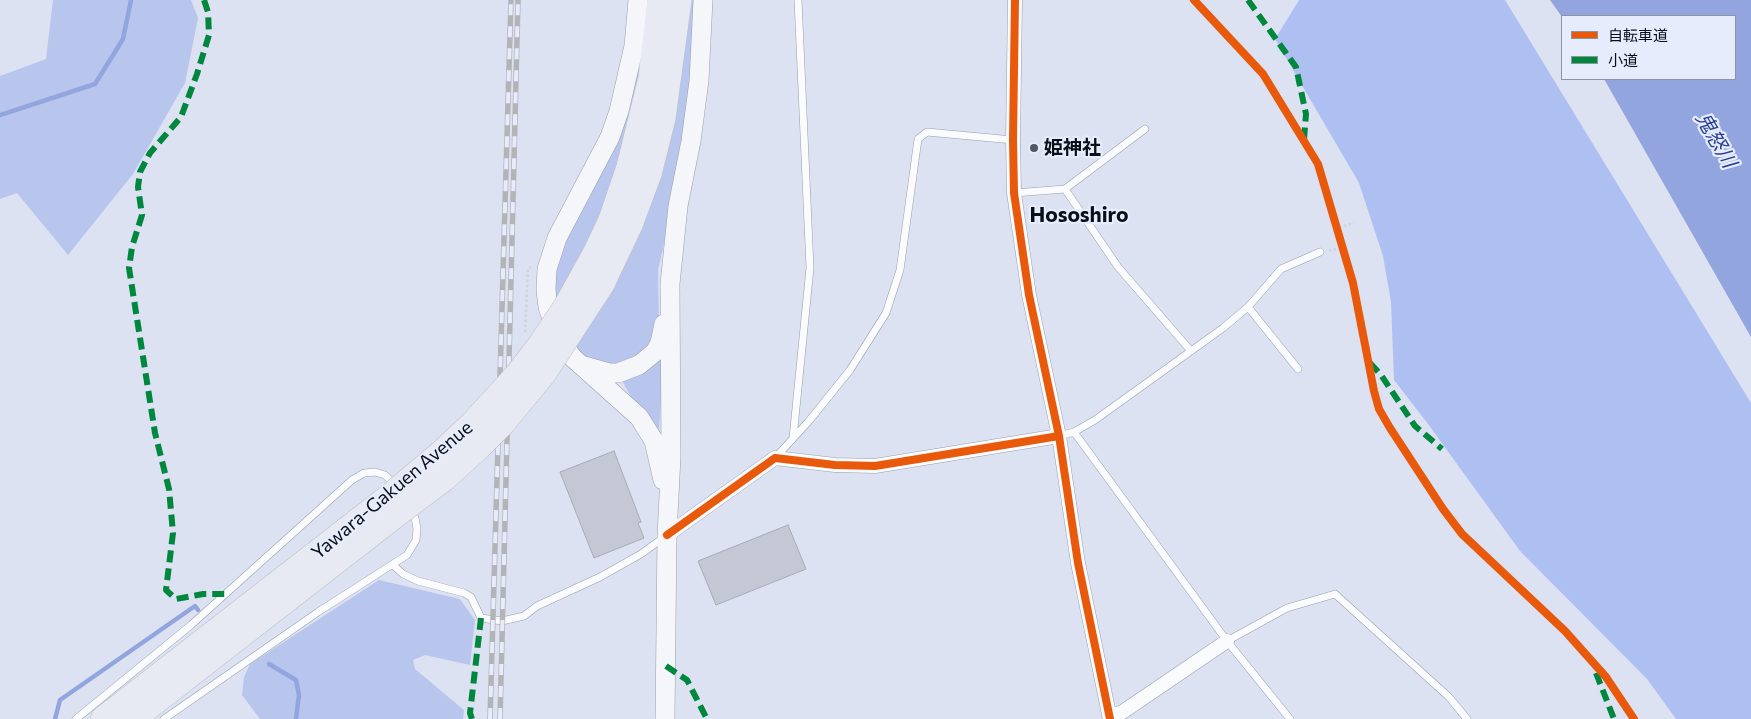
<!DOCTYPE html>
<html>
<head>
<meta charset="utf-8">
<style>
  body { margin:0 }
  #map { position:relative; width:1751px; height:719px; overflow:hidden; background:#dce2f1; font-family:Commissioner,"Noto Sans JP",sans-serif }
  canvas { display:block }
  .legend { position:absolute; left:1561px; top:15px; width:175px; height:65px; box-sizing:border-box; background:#e6ecfc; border:1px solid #8e93a0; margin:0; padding:6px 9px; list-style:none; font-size:15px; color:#0a0e16 }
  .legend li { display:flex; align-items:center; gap:10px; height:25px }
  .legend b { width:25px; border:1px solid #8e93a0 }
</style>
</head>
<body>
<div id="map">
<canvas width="1751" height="719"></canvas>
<ul class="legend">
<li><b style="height:6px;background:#e8590c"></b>自転車道</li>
<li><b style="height:6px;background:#00873e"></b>小道</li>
</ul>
</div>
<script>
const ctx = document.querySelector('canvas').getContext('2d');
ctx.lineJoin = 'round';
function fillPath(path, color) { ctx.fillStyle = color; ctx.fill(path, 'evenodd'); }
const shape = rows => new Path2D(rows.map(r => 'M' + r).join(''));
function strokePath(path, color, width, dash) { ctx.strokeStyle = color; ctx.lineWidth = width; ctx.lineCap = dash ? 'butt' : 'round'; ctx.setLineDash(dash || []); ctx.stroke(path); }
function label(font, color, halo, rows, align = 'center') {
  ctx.font = font + ' Commissioner,"Noto Sans JP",sans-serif'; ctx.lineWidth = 4.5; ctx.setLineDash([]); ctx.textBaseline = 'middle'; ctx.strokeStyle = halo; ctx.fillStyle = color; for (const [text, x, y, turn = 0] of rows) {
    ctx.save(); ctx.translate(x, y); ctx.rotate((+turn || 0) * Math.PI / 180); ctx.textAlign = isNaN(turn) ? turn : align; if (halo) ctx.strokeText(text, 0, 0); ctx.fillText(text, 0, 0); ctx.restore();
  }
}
fillPath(shape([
  [53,0,191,0,198,18,185,83,133,174,68,255,17,193,0,199,0,76,46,59],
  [644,0,653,0,644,80,610,196,554,308,555,261,605,160],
  [688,0,697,0,689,111,678,183,658,270,659,324,651,349,624,366,590,362,574,348],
  [662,351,662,376,659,433,634,402,621,379],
  [379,580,460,599,475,620,470,665,425,655,413,660,415,669,464,710,463,719,260,719,242,695,244,677,250,664]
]), '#b8c6ed');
fillPath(shape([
  [1299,0,1505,0,1751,403,1751,719,1676,719,1647,679,1520,551,1428,424,1394,380,1391,302,1383,256,1359,183,1275,39]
]), '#aec0f2');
fillPath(shape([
  [1550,0,1751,0,1751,337,1604,79,1735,79,1735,16,1562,17]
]), '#92a5df');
strokePath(shape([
  [0,115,95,84,123,39,131,0],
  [269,664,296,680,299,695,296,719],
  [55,719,60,700,195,606,198,610]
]), '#92a5df', 4.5);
const building = shape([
  [614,451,641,522,638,523,644,538,594,558,560,472,614,451],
  [788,525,806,569,716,605,698,561,788,525]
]);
fillPath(building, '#c3c8d4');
strokePath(building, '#a7abb6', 1);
const lane = shape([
  [1065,189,1118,267,1191,351],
  [1014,193,1065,189,1145,129],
  [1248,307,1298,369],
  [1074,432,1227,641,1290,719],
  [1059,436,1074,432,1095,420,1223,328,1248,307,1281,269,1320,252],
  [793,438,810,268,798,0],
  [775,458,809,421,850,370,886,313,900,270,918,139,927,132,1013,140],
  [393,565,403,574,418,581,464,593,471,597,481,618,502,621,524,616,537,606,600,577,641,554,663,538],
  [1227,641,1287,608,1335,594,1449,697,1467,719],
  [76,719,191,625,352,480,364,473,375,472,385,475,395,485],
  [164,719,318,612,407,555,416,540,417,529,415,518,410,509]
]);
const street = shape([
  [1015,0,1013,140,1014,193,1029,295,1059,436,1078,563,1110,719],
  [667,535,775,458,835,465,875,466,1059,436],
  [1109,715,1121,713,1227,641]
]);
const secondary = shape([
  [638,0,634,46,619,111,610,137,557,238,547,269,546,290,548,307,558,338,572,357,639,417,654,441,663,480],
  [584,366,609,373,618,373,639,365,655,352,660,343,664,324],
  [665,719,667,535,671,457,670,284,678,206,691,141,699,81,703,0]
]);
const highway = shape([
  [629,167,651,78,660,0],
  [649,174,663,118,679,0],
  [103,719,391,495],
  [133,719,401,511]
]);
strokePath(lane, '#999eaa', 8);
strokePath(street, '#999eaa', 15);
strokePath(secondary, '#999eaa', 20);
strokePath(highway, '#bdc0c7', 26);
strokePath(shape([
  [1344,226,1354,223],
  [1329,251,1337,249],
  [525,332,528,268,531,267]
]), '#d1d3d7', 2.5, [2.5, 2.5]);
strokePath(lane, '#fafbfd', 7);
strokePath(street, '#fafbfd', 14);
strokePath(secondary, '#f4f6fa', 19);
strokePath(highway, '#e7eaf3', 25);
const rail = shape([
  [490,719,511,0],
  [500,719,518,0]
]);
strokePath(rail, '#b2b4b7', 5.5);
strokePath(rail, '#e6ecfc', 4, [11]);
const highwayBridge = shape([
  [391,495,441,453,473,423,517,375,540,345,565,308,596,252,611,220,629,167],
  [401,511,445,478,478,448,502,424,544,373,602,284,630,225,649,174]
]);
strokePath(highwayBridge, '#bdc0c7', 26, []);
strokePath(highwayBridge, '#e7eaf3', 25);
strokePath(shape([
  [204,0,208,12,209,35,197,74,181,117,150,153,140,172,138,187,142,215,132,247,129,268,155,433,169,489,173,533,166,590,176,599,203,594,225,594],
  [1248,0,1296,67,1306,114,1304,140],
  [1370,363,1381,375,1415,426,1442,449],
  [666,666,687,680,707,719],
  [1596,673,1614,719],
  [472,719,470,713,481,618]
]), '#00873e', 6, [12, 6]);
strokePath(shape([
  [1015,0,1013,140,1014,193,1029,295,1059,436,1078,563,1110,719],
  [1194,0,1263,74,1318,164,1353,283,1374,391,1379,409,1390,428,1443,509,1462,534,1565,631,1606,677,1634,719],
  [667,535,775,458,835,465,875,466,1059,436]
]), '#e8590c', 8);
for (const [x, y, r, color] of [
  [1034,148,5,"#545863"]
]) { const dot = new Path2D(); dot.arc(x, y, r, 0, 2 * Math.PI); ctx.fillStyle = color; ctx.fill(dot); strokePath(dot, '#e6ecfc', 2); }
label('bold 19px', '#0a0e16', '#e6ecfc', [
  ["姫神社",1044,148]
], 'left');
label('19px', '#0a0e16', '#e6ecfc', [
  ["Yawara-Gakuen Avenue",392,490,-40]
]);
label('italic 20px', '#293e97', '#e6ecfc', [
  ["鬼怒川",1716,140,60]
]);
label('bold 21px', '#0a0e16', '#e6ecfc', [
  ["Hososhiro",1079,215]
]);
</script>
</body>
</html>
